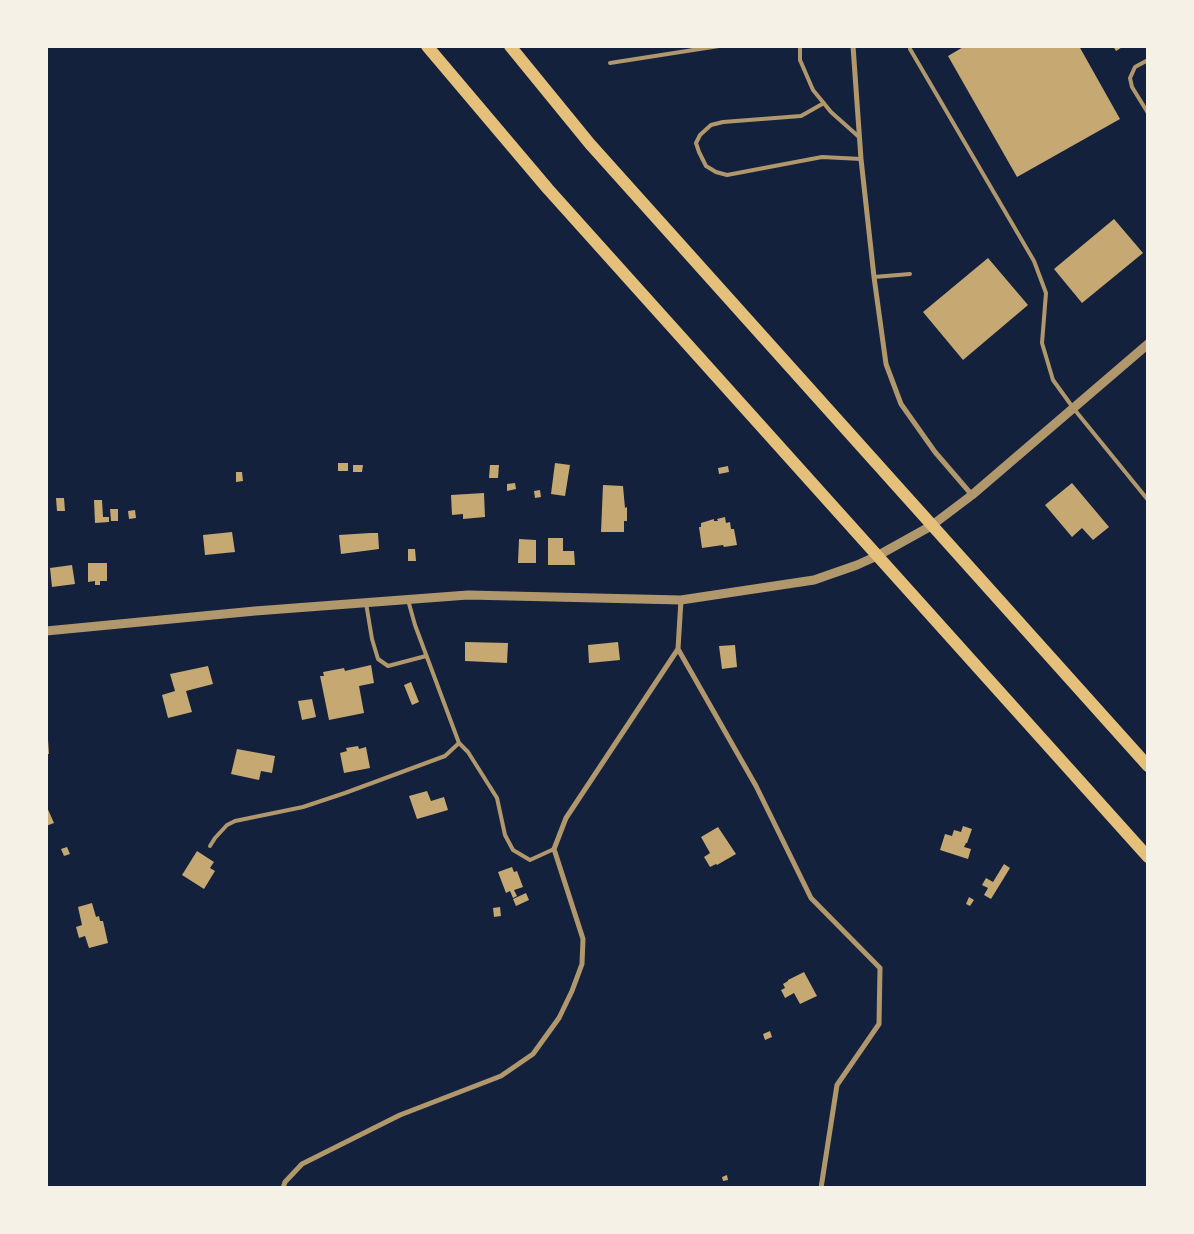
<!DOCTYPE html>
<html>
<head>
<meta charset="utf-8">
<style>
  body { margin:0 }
  #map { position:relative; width:1194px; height:1234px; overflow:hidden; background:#14213d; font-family:Inter,sans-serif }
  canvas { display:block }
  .frame { position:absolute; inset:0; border:48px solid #f6f1e7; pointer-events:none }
</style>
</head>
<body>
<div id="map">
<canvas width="1194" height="1234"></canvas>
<div class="frame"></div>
</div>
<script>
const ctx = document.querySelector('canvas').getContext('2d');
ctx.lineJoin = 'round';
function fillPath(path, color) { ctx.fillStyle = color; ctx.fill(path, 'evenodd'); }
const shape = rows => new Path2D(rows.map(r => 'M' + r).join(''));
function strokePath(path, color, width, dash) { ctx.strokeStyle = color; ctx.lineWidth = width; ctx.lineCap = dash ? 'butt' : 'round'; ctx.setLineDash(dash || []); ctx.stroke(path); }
fillPath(shape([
  [965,46,1079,46,1120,119,1017,177,948,56],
  [1113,46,1124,46,1116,51],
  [1114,219,1143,253,1082,303,1054,269],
  [988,258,1028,305,963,360,923,312],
  [338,463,348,463,348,471,338,471],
  [555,463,570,465,565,496,551,494],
  [353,465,363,465,362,472,353,472],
  [490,465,499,465,498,478,489,478],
  [728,466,729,472,719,474,718,468],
  [236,472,242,472,243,481,236,482],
  [515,483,516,489,507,491,507,484],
  [1072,483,1109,527,1093,540,1082,528,1072,537,1045,505],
  [603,485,623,486,625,508,627,507,627,521,624,521,624,532,601,532],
  [540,490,541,497,535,498,534,491],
  [484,493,485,517,463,519,463,514,452,515,451,495],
  [56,498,64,498,65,511,57,511],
  [94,500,102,500,103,517,109,517,109,522,95,523],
  [110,509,118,509,118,521,111,521],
  [135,510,136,518,129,519,128,511],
  [725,517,726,523,730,522,731,529,734,529,737,545,724,547,723,545,702,548,699,527,701,527,701,523,714,519,714,521,718,521,717,519],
  [232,532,235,552,205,555,203,535],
  [370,533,378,533,379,549,341,554,339,535],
  [548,538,563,538,563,551,574,551,575,565,548,565],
  [519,539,536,540,536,563,518,563],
  [408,549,415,549,416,561,408,561],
  [88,563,107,563,107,581,100,581,100,585,95,585,95,581,88,582],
  [72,565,75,584,52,587,50,568],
  [465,642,508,643,507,663,465,661],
  [618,642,620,660,589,663,588,645],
  [735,645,737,667,722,669,719,646],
  [371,665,374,683,359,686,364,713,329,720,320,676,324,676,323,672,344,668,345,671],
  [208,666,213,684,186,691,192,712,168,718,162,695,175,691,170,674],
  [411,682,419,702,412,705,404,685],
  [312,699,316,717,302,720,298,701],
  [46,739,48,739,49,754,46,754],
  [358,746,359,749,366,747,370,768,344,773,340,753,347,751,346,748],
  [237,749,275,756,272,773,261,771,259,780,231,774],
  [427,791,431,801,444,797,448,810,417,819,409,796],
  [46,805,54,823,46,826],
  [963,826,972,829,967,843,966,843,964,847,971,849,968,859,940,850,945,834,952,836,954,830,961,832],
  [718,827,736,854,717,865,716,864,710,867,704,857,710,853,701,837],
  [67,847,70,854,64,856,61,849],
  [197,851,214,862,210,868,215,871,204,889,182,875],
  [1004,864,1010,868,991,899,984,895,988,888,982,885,986,878,993,882],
  [512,867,514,872,517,871,523,887,514,890,517,896,513,898,510,891,506,893,498,872],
  [526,893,529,900,516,906,513,899],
  [969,897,974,900,970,906,966,904],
  [92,903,96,917,99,916,100,921,103,921,108,943,89,948,85,936,79,938,76,927,82,925,78,907],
  [500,907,501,916,494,917,493,908],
  [804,972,817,996,800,1004,794,993,785,998,781,990,785,988,783,984,788,981,788,980],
  [770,1031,772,1037,765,1040,763,1034],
  [727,1175,728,1180,723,1181,722,1177]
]), '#c6a872');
strokePath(shape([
  [800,46,800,60,813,90,831,112,859,137],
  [910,49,1034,261,1046,293,1042,343,1053,380,1074,409,1148,500],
  [1148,60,1135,67,1130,78,1132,87,1148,113],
  [610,63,719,46],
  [824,103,801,116,723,122,711,125,700,135,696,143,699,152,706,166,716,172,727,175,822,157,861,159],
  [874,277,910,274],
  [366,603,372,639,378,659,388,666,426,656],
  [459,743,468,752,497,798,505,835,513,850,530,860,554,849],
  [210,846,215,838,227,825,235,821,303,807,345,793,445,756,459,743,415,625,408,600]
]), '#b1986c', 4);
strokePath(shape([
  [853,46,861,159,874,277,886,364,901,404,935,452,972,495],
  [681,600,678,649,756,786,811,898,880,968,879,1024,837,1085,821,1188],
  [283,1188,285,1182,302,1164,400,1115,501,1076,533,1054,559,1018,572,991,582,964,583,939,554,849,566,818,678,649]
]), '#b1986c', 5);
strokePath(shape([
  [46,631,255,611,468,595,681,600,814,580,857,565,877,556,931,526,972,495,1148,344]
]), '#b1986c', 9);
strokePath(shape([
  [427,46,548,189,1148,857],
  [510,46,590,144,1148,766]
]), '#e5c07b', 12);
</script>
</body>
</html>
